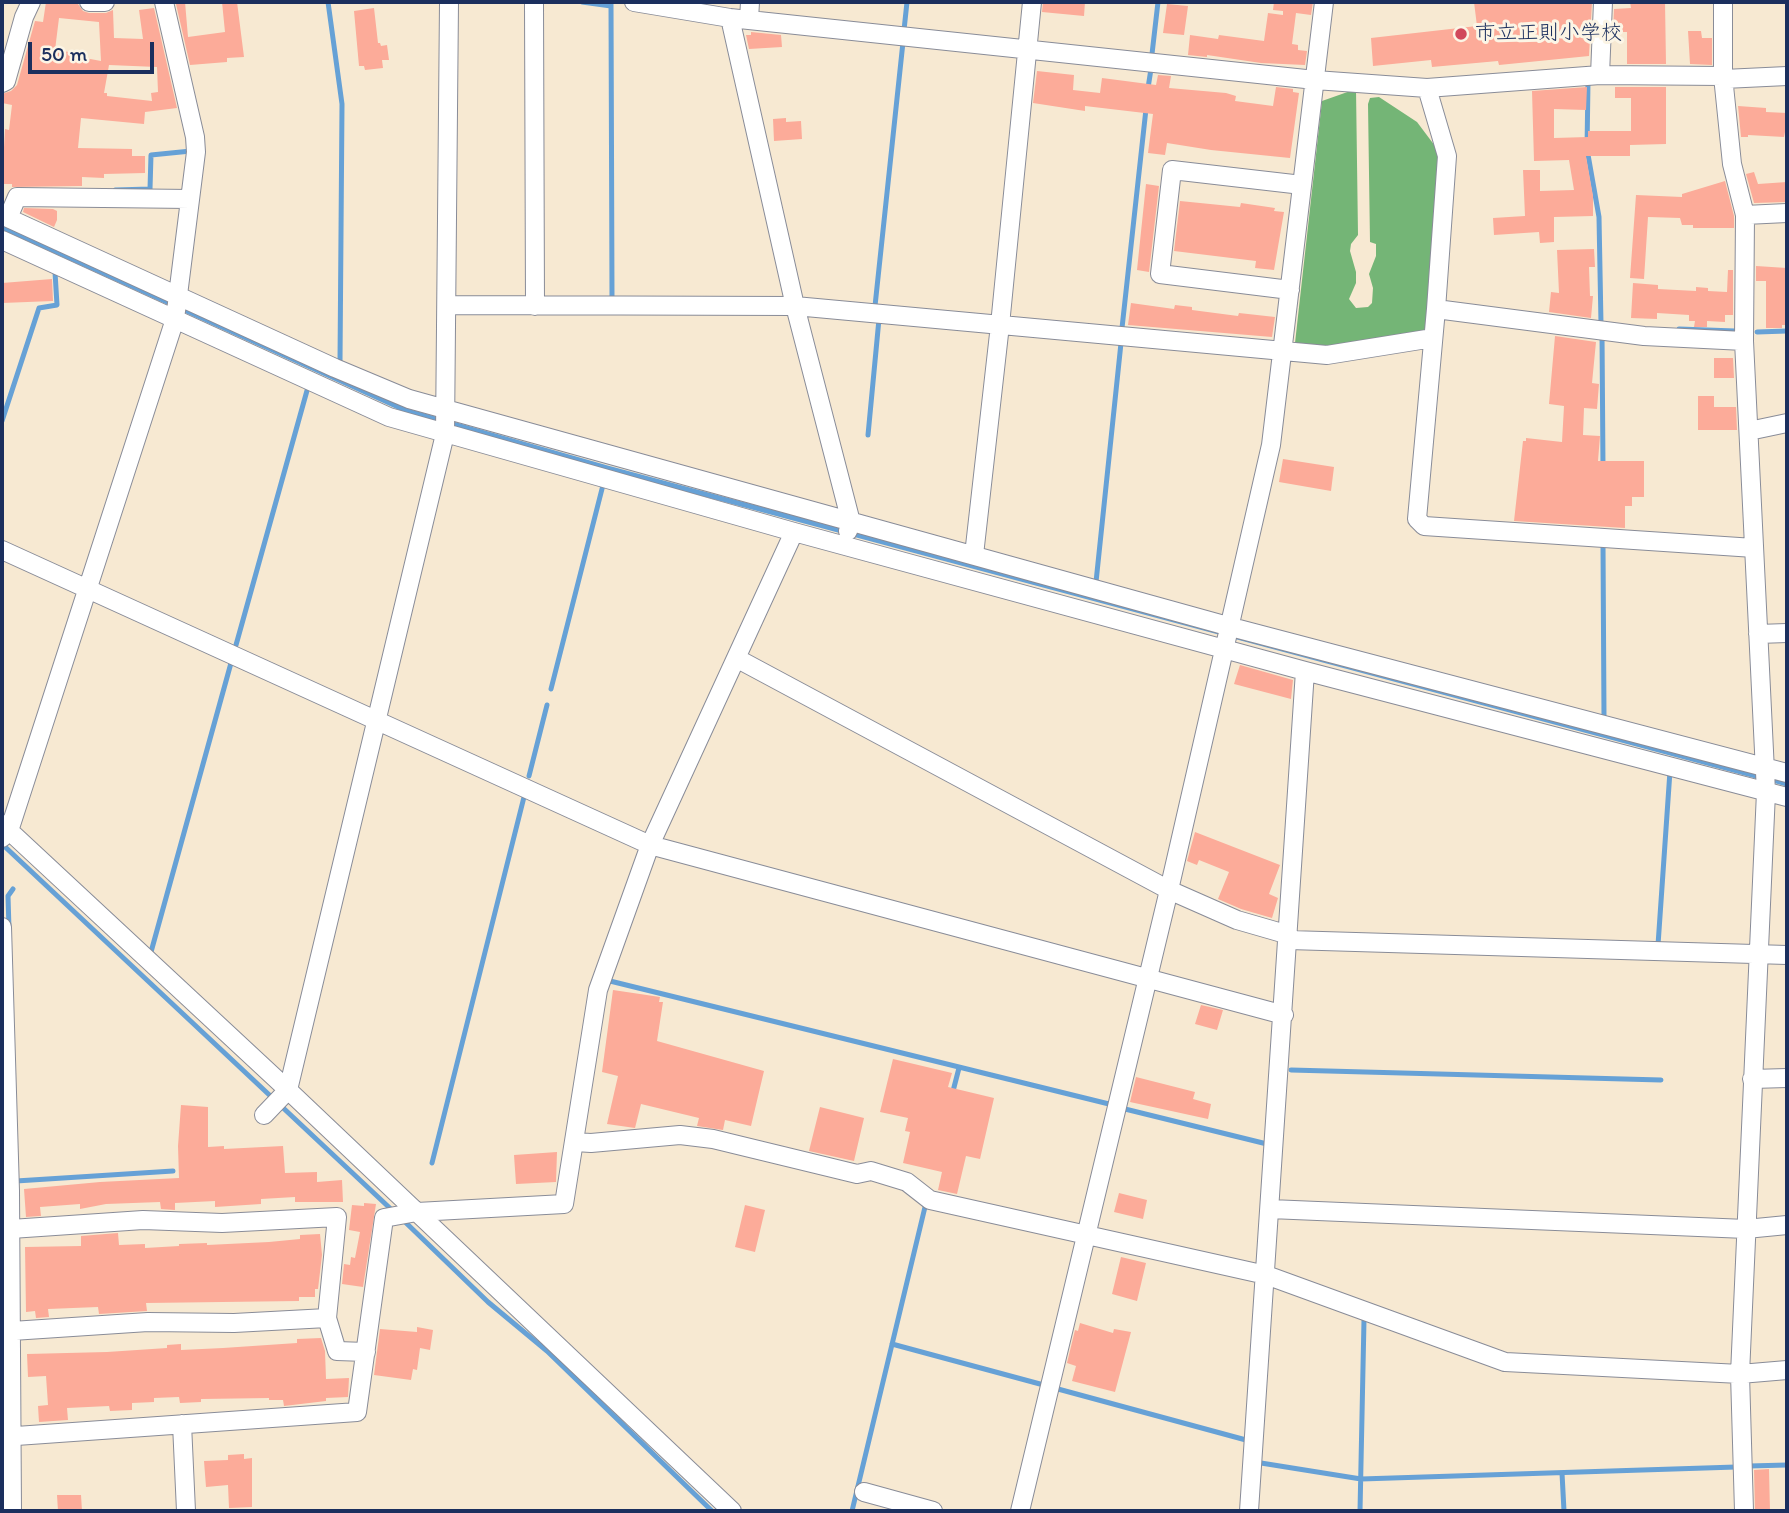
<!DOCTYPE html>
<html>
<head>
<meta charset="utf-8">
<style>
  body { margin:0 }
  #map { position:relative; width:1789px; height:1513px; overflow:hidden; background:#f7e9d2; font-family:Itim,sans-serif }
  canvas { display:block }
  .frame { position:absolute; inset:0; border:4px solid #1b2f5e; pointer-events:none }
  .scale { position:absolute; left:28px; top:42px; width:126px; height:32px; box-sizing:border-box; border:4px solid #1b2f5e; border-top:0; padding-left:9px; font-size:21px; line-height:24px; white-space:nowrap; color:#1b2f5e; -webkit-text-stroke:5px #fcf5e5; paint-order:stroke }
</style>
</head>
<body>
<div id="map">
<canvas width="1789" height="1513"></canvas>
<div class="frame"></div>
<div class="scale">50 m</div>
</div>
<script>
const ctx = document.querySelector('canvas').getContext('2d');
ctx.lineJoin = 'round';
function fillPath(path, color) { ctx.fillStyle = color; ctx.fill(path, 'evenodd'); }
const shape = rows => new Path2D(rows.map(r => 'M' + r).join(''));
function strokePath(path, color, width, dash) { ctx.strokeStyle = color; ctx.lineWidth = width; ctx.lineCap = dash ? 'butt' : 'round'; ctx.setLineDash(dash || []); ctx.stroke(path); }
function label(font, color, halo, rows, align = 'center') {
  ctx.font = font + ' Itim,"Klee One",sans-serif'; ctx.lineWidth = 6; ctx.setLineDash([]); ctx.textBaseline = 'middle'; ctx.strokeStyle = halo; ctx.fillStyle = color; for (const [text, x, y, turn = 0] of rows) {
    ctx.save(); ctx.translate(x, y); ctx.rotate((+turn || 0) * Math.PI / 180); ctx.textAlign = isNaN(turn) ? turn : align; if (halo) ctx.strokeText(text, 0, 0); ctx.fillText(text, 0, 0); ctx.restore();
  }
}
fillPath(shape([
  [1356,89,1358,235,1351,244,1350,251,1356,272,1356,283,1349,299,1356,308,1368,307,1372,303,1373,288,1369,274,1376,256,1376,244,1370,242,1368,104,1370,98,1379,97,1417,122,1438,150,1439,180,1426,325,1424,331,1327,347,1295,343,1322,101]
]), '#74b576');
strokePath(shape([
  [328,2,342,104,340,362],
  [582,2,611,6],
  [611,4,612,298],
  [904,30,907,2],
  [1152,54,1158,2],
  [1588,82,1587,149,1599,217,1601,324],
  [1148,88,1151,69],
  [115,190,150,189,151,155,191,151,190,148],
  [2,227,407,411,607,468,1760,777],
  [875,306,903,42],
  [1122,328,1146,109],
  [1679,329,1735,331],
  [1757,332,1787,331],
  [1602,334,1603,468],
  [2,421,39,308,57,305,55,272,58,273],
  [868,435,879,319,877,319],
  [1603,543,1604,718],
  [1101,584,1096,582,1121,343],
  [236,645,308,387],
  [551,689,603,485,600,484],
  [529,776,547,705],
  [1770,779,1787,784],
  [2,844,394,1212],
  [9,929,8,896,13,889],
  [1658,945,1670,771],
  [151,952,231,663],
  [610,981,1109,1104],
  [1291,1070,1661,1080],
  [952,1095,959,1068],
  [1125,1109,1267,1144],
  [432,1163,524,797],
  [16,1176,16,1181,173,1171],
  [401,1218,488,1302,547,1351,712,1511],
  [892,1344,1040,1384],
  [1058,1389,1246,1440],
  [1261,1463,1361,1479,1736,1467],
  [1749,1466,1787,1465],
  [1562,1473,1564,1511],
  [852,1511,925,1207],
  [1360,1511,1364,1320]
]), '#66a1d6', 5);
fillPath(shape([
  [46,2,78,4,83,11,89,13,106,13,113,10,114,38,143,39,139,10,154,8,177,108,145,112,144,124,81,118,78,148,132,149,132,156,145,156,145,173,104,174,104,178,82,177,82,186,12,187,12,184,2,184,5,129,9,130,12,105,2,103,2,94,11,91,17,85,35,21,43,22],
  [59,18,99,22,101,61,69,55,69,52,55,50],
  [109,65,157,67,158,92,151,93,152,101,107,96,107,93,104,93],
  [185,2,188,37,225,32,222,2,237,2,244,57,227,58,227,62,190,65,176,4],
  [1043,2,1085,2,1084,16,1042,12],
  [1274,2,1313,2,1311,15,1296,13,1292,44,1298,45,1298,50,1307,51,1305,65,1261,63,1207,55,1207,57,1188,55,1190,35,1218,39,1219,35,1264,41,1268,13,1283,15,1283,11,1273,10],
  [1474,2,1592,2,1589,56,1499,65,1498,61,1432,67,1431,60,1373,66,1371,38,1477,26],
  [1630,2,1665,2,1666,64,1627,64,1627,32,1613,32,1614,9,1631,8],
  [1167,4,1188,6,1184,35,1163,33],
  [374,8,378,43,380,43,381,46,387,45,389,60,382,60,383,68,365,70,364,66,359,66,354,11],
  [1688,31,1701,31,1702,38,1712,38,1712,65,1690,64],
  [751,32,781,35,782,47,749,49,746,35,751,35],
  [1037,71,1074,75,1073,90,1100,93,1102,78,1156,85,1158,75,1171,76,1169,88,1226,93,1236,96,1235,101,1273,106,1276,87,1293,89,1293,92,1299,93,1290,158,1211,150,1167,143,1165,155,1148,153,1153,114,1085,106,1085,111,1033,103],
  [1587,87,1586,110,1554,109,1554,138,1588,137,1588,131,1631,131,1631,98,1615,98,1615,87,1666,87,1666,144,1630,145,1630,156,1586,156,1593,196,1593,216,1554,217,1554,242,1540,243,1539,232,1494,235,1493,218,1525,216,1523,170,1540,170,1540,191,1574,190,1569,160,1534,161,1532,91],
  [1738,106,1766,108,1766,112,1787,113,1787,132,1785,132,1784,137,1748,135,1748,137,1741,137],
  [786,118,786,122,801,121,802,139,774,141,773,119],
  [1754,172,1758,184,1787,182,1787,202,1754,203,1746,174],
  [1725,181,1734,216,1734,228,1693,228,1693,225,1682,225,1680,218,1648,217,1644,279,1630,278,1636,195,1682,197,1682,194],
  [1146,184,1159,186,1149,272,1137,270],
  [1180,201,1240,207,1241,203,1275,208,1274,211,1284,212,1274,270,1255,268,1256,261,1174,251],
  [24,208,53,209,57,211,57,220,54,227,23,212],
  [1594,249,1595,267,1589,267,1590,296,1593,296,1591,318,1549,312,1551,292,1559,293,1557,250],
  [1756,266,1787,268,1787,325,1782,325,1782,328,1766,328,1766,281,1756,281],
  [1728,270,1733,270,1733,315,1725,315,1725,322,1707,321,1707,327,1694,327,1695,321,1689,321,1689,315,1657,313,1657,319,1631,318,1633,283,1658,285,1658,289,1696,291,1696,287,1708,288,1708,291,1727,292],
  [52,279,53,301,2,303,2,283],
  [1131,303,1174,309,1175,305,1192,307,1192,310,1238,316,1239,313,1275,317,1272,337,1128,325],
  [1555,336,1596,342,1592,383,1599,384,1597,409,1584,408,1583,435,1600,436,1598,461,1644,461,1644,497,1632,497,1632,506,1625,506,1625,528,1514,521,1523,441,1526,441,1526,438,1562,442,1564,406,1549,404],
  [1714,358,1733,358,1734,378,1714,378],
  [1698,396,1714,396,1714,407,1736,407,1737,430,1698,430],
  [1283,459,1334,467,1331,491,1279,482],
  [1240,665,1293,680,1291,699,1234,684],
  [1195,832,1280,865,1269,894,1278,898,1272,918,1241,909,1218,899,1229,872,1199,860,1197,865,1187,861],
  [613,990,660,997,659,1002,663,1002,657,1041,764,1071,751,1126,725,1120,723,1130,697,1126,699,1118,641,1104,635,1128,607,1124,618,1076,602,1072],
  [1201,1005,1223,1010,1217,1030,1195,1024],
  [893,1059,952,1073,948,1087,994,1098,980,1159,966,1156,957,1194,938,1190,942,1172,903,1163,910,1132,905,1131,908,1118,880,1112],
  [1136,1077,1195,1092,1193,1099,1211,1104,1208,1119,1130,1102],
  [181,1105,208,1107,208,1147,224,1146,224,1149,283,1146,285,1173,317,1172,317,1182,342,1180,343,1202,295,1202,295,1197,261,1199,261,1204,215,1207,215,1201,175,1203,175,1210,161,1209,160,1202,106,1204,80,1209,80,1204,40,1207,41,1216,26,1217,24,1189,100,1182,179,1178,178,1146],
  [820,1107,864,1118,854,1161,809,1151],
  [557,1152,556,1182,516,1184,514,1155],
  [1119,1193,1147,1200,1143,1219,1114,1212],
  [364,1203,376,1204,363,1287,342,1284,344,1264,350,1265,351,1257,355,1258,360,1232,349,1230,352,1205,364,1206],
  [745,1205,765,1210,755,1252,735,1247],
  [118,1233,119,1245,145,1244,145,1248,179,1246,179,1244,207,1243,207,1245,269,1242,300,1239,300,1235,320,1234,322,1255,318,1289,315,1289,315,1297,299,1297,299,1301,146,1303,147,1311,99,1314,98,1307,48,1309,49,1317,36,1318,35,1311,26,1312,25,1247,81,1246,81,1236],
  [1121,1257,1146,1263,1137,1301,1112,1294],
  [1080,1323,1113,1333,1114,1329,1131,1332,1115,1392,1072,1381,1076,1366,1067,1363,1075,1330,1078,1331],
  [417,1327,433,1330,430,1350,420,1348,417,1370,413,1369,411,1380,374,1375,380,1329,417,1332],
  [321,1338,325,1351,326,1379,349,1378,348,1397,326,1398,326,1401,284,1406,283,1400,269,1400,269,1398,201,1399,201,1402,180,1403,179,1397,154,1398,154,1402,132,1403,132,1410,110,1411,109,1406,67,1408,68,1420,39,1422,38,1406,48,1405,46,1376,28,1377,27,1354,107,1352,167,1348,167,1345,181,1344,181,1350,223,1348,297,1343,297,1339],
  [244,1454,244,1459,252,1458,252,1507,229,1508,228,1485,206,1487,204,1461,228,1460,228,1455],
  [1769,1469,1770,1511,1755,1511,1754,1470],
  [57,1495,81,1495,82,1511,58,1511]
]), '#fcab99');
const minor = shape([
  [89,2,105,2],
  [534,2,535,306],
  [634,2,730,18,1315,80,1427,88,1600,75,1723,76],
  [1723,2,1723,76,1732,164,1745,215,1744,341,1766,792,1740,1374,1744,1511],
  [730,18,795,306,851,522,848,531],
  [749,20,750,2],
  [1600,75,1603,2],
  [1724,79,1787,76],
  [2,83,6,81,24,17,31,2],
  [1427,88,1447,156,1436,309,1417,519,1424,526,1754,548],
  [190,199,17,197,8,218,335,368,409,399,1231,627,1787,773],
  [1745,215,1787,213],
  [2,240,389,417,794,532,1305,671,1787,797],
  [1290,290,1160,274,1172,170,1302,185],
  [447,305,795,306,1327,355,1433,338],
  [1436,309,1644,336,1744,341],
  [1749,431,1787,423],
  [2,550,650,845,1284,1015],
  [974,555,1000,325,1032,2],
  [1758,634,1787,633],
  [736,658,1169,890,1237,920,1289,935],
  [2,824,288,1090,732,1511],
  [2,838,9,831,175,319,196,152,195,137,164,2],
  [2,927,10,1191,12,1511],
  [1289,940,1787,955],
  [1752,1079,1787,1078],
  [264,1115,288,1090,445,434,449,2],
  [575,1142,591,1143,680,1135,713,1139,857,1174,871,1171,907,1182,930,1200,1266,1275,1505,1362,1740,1374,1787,1370],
  [1270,1209,1746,1229,1787,1225],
  [11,1229,143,1220,222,1223,337,1217,327,1318,337,1351,366,1352],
  [12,1331,148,1322,234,1323,327,1318],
  [182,1424,186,1511],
  [2,1437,357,1412,384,1218,417,1212,564,1204,598,990,650,845,794,532],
  [864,1492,933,1511],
  [1020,1511,1169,890,1271,445,1324,2],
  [1249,1511,1305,671]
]);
strokePath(minor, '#898c98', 20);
strokePath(minor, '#fff', 18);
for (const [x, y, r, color] of [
  [1461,34,7,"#d1495b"]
]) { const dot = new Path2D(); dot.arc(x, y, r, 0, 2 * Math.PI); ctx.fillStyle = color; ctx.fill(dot); strokePath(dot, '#fcf5e5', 2.5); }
label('21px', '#1b2f5e', '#fcf5e5', [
  ["市立正則小学校",1475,34]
], 'left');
</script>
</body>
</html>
